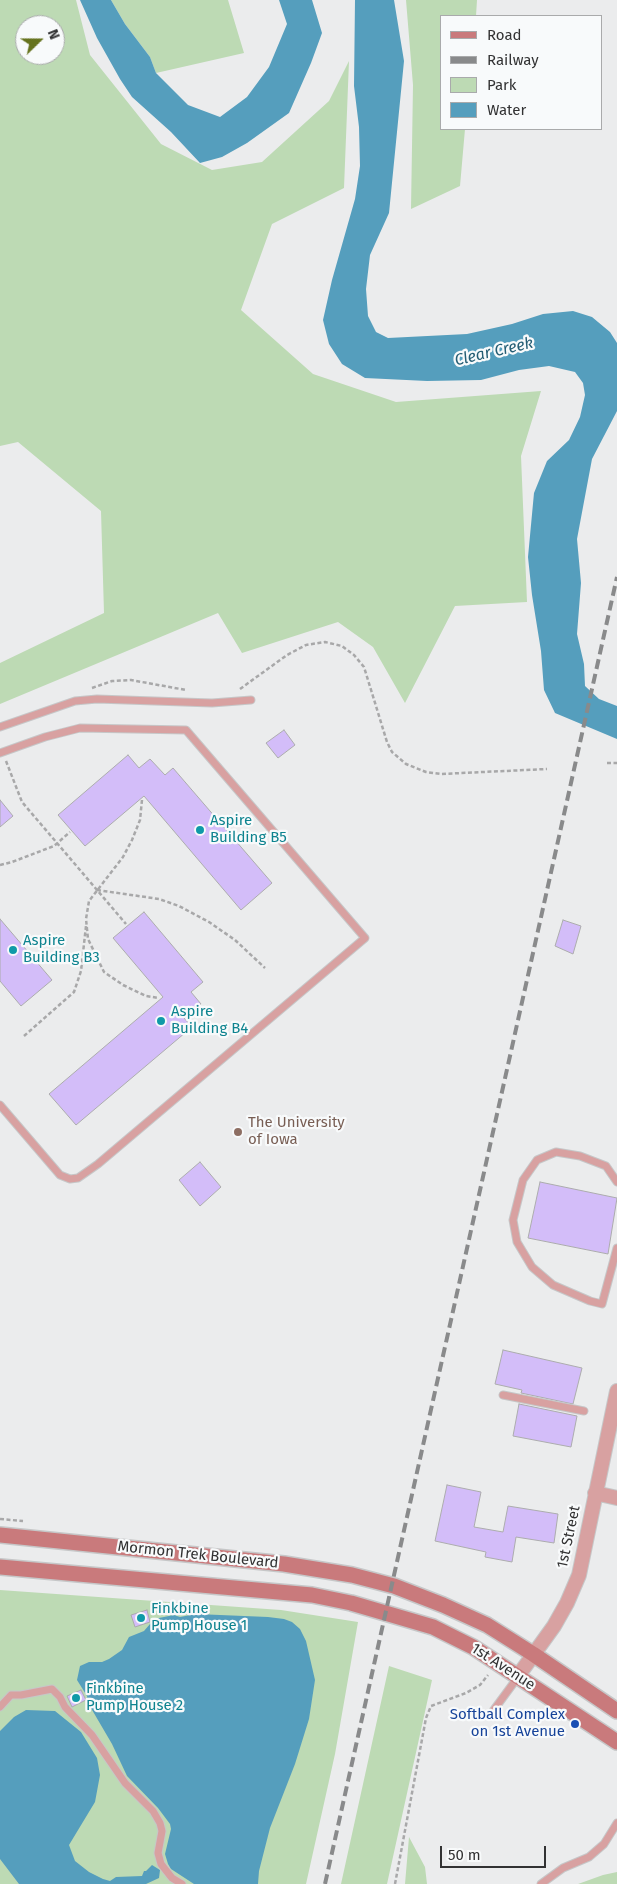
<!DOCTYPE html>
<html>
<head>
<meta charset="utf-8">
<style>
  body { margin:0 }
  #map { position:relative; width:617px; height:1884px; overflow:hidden; background:#ebeced; font-family:"Fira Sans",sans-serif }
  canvas { display:block }
  .legend { position:absolute; left:440px; top:15px; width:162px; height:115px; box-sizing:border-box; background:#f8fafb; border:1px solid #a9aaab; margin:0; padding:6px 9px; list-style:none; font-size:15px; color:#323233 }
  .legend li { display:flex; align-items:center; gap:10px; height:25px }
  .legend b { width:25px; border:1px solid #a9aaab }
  .north { position:absolute; left:15px; top:15px; width:50px; height:50px; box-sizing:border-box; background:#f8fafb; border:1px solid #a9aaab; border-radius:50%; rotate:68deg; font-size:14px; font-weight:700; line-height:20px; text-align:center; color:#323233 }
  .north::after { content:''; display:block; margin:auto; width:18px; height:22px; background:#66731e; clip-path:polygon(50% 0,100% 100%,50% 72%,0 100%) }
  .scale { position:absolute; left:440px; top:1846px; width:106px; height:22px; box-sizing:border-box; border:2px solid #323233; border-top:0; padding-left:6px; font-size:15px; line-height:18px; white-space:nowrap; color:#323233; -webkit-text-stroke:4px #f8fafb; paint-order:stroke }
</style>
</head>
<body>
<div id="map">
<canvas width="617" height="1884"></canvas>
<ul class="legend">
<li><b style="height:6px;background:#c97a7c"></b>Road</li>
<li><b style="height:6px;background:#898a8b"></b>Railway</li>
<li><b style="height:14px;background:#bddab4"></b>Park</li>
<li><b style="height:14px;background:#559ebd"></b>Water</li>
</ul>
<div class="north">N</div>
<div class="scale">50 m</div>
</div>
<script>
const ctx = document.querySelector('canvas').getContext('2d');
ctx.lineJoin = 'round';
function fillPath(path, color) { ctx.fillStyle = color; ctx.fill(path, 'evenodd'); }
const shape = rows => new Path2D(rows.map(r => 'M' + r).join(''));
function strokePath(path, color, width, dash) { ctx.strokeStyle = color; ctx.lineWidth = width; ctx.lineCap = dash ? 'butt' : 'round'; ctx.setLineDash(dash || []); ctx.stroke(path); }
function label(font, color, halo, rows, align = 'center') {
  ctx.font = font + ' "Fira Sans",sans-serif'; ctx.lineWidth = 4.5; ctx.setLineDash([]); ctx.textBaseline = 'middle'; ctx.strokeStyle = halo; ctx.fillStyle = color; for (const [text, x, y, turn = 0] of rows) {
    ctx.save(); ctx.translate(x, y); ctx.rotate((+turn || 0) * Math.PI / 180); ctx.textAlign = isNaN(turn) ? turn : align; if (halo) ctx.strokeText(text, 0, 0); ctx.fillText(text, 0, 0); ctx.restore();
  }
}
fillPath(shape([
  [0,0,76,0,90,55,161,144,212,170,262,162,329,101,349,61,344,188,272,224,241,310,313,374,396,402,541,391,521,456,527,602,455,606,405,703,373,647,338,622,242,653,218,613,0,704,0,663,104,613,101,511,18,442,0,446],
  [25,25,55,25,55,55,25,55],
  [111,0,228,0,244,53,156,73,150,57,125,24],
  [406,0,477,0,476,16,441,16,441,129,465,129,460,186,411,209,413,85],
  [0,1590,281,1610,358,1622,335,1754,306,1884,0,1884],
  [389,1666,432,1680,387,1884,341,1884],
  [409,1837,425,1867,427,1884,405,1884],
  [617,1872,617,1884,578,1884,603,1875]
]), '#bddab4');
fillPath(shape([
  [80,0,111,0,125,24,150,57,156,73,188,105,220,117,247,97,269,67,287,24,279,0,312,0,322,33,311,63,289,113,247,143,222,157,200,163,171,132,132,97,120,79,97,38],
  [355,0,394,0,404,61,389,213,370,255,366,289,368,316,376,332,388,338,467,334,512,324,543,314,573,311,592,317,610,332,617,343,617,411,592,459,577,539,581,583,577,634,584,664,585,686,599,699,617,706,617,739,555,713,544,690,541,651,532,595,528,557,534,493,547,461,569,440,580,417,585,395,583,383,575,372,549,366,519,370,481,380,427,381,365,378,342,364,329,344,323,320,332,280,355,199,360,166,359,127,354,86],
  [196,1614,268,1617,284,1619,292,1622,300,1629,306,1641,315,1680,309,1719,295,1764,270,1828,259,1871,258,1884,194,1884,171,1869,168,1864,165,1854,171,1829,170,1824,158,1808,127,1776,112,1744,88,1703,87,1696,77,1680,80,1666,89,1662,102,1662,109,1659,122,1650,129,1637,144,1631,150,1624,159,1618,174,1615,180,1617],
  [26,1710,55,1711,81,1732,97,1758,100,1775,95,1802,69,1845,75,1861,89,1872,103,1879,110,1881,116,1877,142,1876,144,1871,146,1871,152,1865,160,1870,159,1878,146,1884,19,1884,0,1859,0,1731,14,1717]
]), '#559ebd');
const building = shape([
  [284,730,295,745,278,758,266,743,284,730],
  [128,755,139,768,150,759,165,775,173,768,272,883,241,910,144,796,85,846,58,815,128,755],
  [0,800,13,816,0,827,0,800],
  [144,912,203,982,191,992,201,1004,184,1018,192,1027,76,1125,49,1094,163,997,113,938,144,912],
  [0,919,52,980,21,1006,0,981,0,919],
  [563,920,581,926,573,954,555,946,563,920],
  [200,1162,221,1187,200,1206,179,1180,200,1162],
  [540,1182,617,1198,608,1254,528,1238,540,1182],
  [503,1350,582,1368,573,1404,521,1393,522,1390,495,1384,503,1350],
  [519,1404,577,1416,571,1447,513,1436,519,1404],
  [447,1485,481,1492,474,1527,503,1532,508,1506,558,1514,554,1543,516,1537,512,1562,485,1557,486,1552,435,1541,447,1485],
  [147,1610,150,1622,135,1627,131,1615,147,1610],
  [81,1690,86,1700,72,1707,67,1696,81,1690]
]);
fillPath(building, '#d3bdf9');
strokePath(building, '#acacad', 1);
const lane = shape([
  [0,727,75,701,97,699,212,703,251,700],
  [0,753,45,737,80,728,186,730,365,938,98,1164,78,1178,70,1179,60,1175,0,1105],
  [617,1182,606,1166,580,1156,556,1152,537,1160,523,1180,513,1220,517,1242,532,1267,553,1285,590,1301,602,1304,617,1248],
  [503,1395,584,1411],
  [0,1707,11,1695,21,1695,52,1689,60,1697,65,1707,92,1735,125,1783,153,1811,160,1823,162,1831,158,1853,161,1864,172,1878,182,1884],
  [493,1711,518,1677],
  [541,1884,563,1868,589,1857,604,1844,617,1823]
]);
const street = shape([
  [595,1493,617,1498],
  [518,1676,554,1626,567,1603,579,1575,617,1391]
]);
const secondary = shape([
  [0,1535,284,1564,352,1575,394,1586,443,1605,487,1625,533,1654,617,1711],
  [0,1567,312,1595,351,1603,433,1627,473,1647,617,1742]
]);
strokePath(lane, '#c6c7c8', 9);
strokePath(street, '#c6c7c8', 16);
strokePath(secondary, '#c6c7c8', 18);
strokePath(shape([
  [92,688,112,681,131,680,186,690],
  [240,689,287,655,306,645,325,642,342,646,354,655,364,667,387,742,392,752,406,764,426,772,441,774,547,769],
  [6,761,22,802,126,924],
  [607,763,617,763],
  [142,800,140,820,132,840,123,857,89,901,86,919,88,939,104,972,123,985,146,996,159,998],
  [0,865,12,862,54,846,70,832],
  [97,890,159,899,179,906,209,922,235,940,265,968],
  [24,1036,74,992,81,971,86,926],
  [0,1519,23,1521],
  [395,1884,426,1718,431,1706,466,1693,480,1685,488,1675]
]), '#a8a8a9', 2.5, [4, 2.5]);
strokePath(lane, '#d8a1a1', 7);
strokePath(street, '#d8a1a1', 14);
strokePath(secondary, '#c97a7c', 15);
strokePath(shape([
  [325,1884,617,577]
]), '#898a8b', 4, [10, 5]);
for (const [x, y, r, color] of [
  [200,830,5,"#0f9aa8"],
  [13,950,5,"#0f9aa8"],
  [161,1021,5,"#0f9aa8"],
  [238,1132,5,"#8d6e63"],
  [141,1618,5,"#0f9aa8"],
  [76,1698,5,"#0f9aa8"],
  [575,1724,5,"#1a4fb4"]
]) { const dot = new Path2D(); dot.arc(x, y, r, 0, 2 * Math.PI); ctx.fillStyle = color; ctx.fill(dot); strokePath(dot, '#f8fafb', 2); }
label('15px', '#0d838f', '#f8fafb', [
  ["Aspire",210,821],
  ["Building B5",210,838],
  ["Aspire",23,941],
  ["Building B3",23,958],
  ["Aspire",171,1012],
  ["Building B4",171,1029],
  ["Finkbine",151,1609],
  ["Pump House 1",151,1626],
  ["Finkbine",86,1689],
  ["Pump House 2",86,1706]
], 'left');
label('15px', '#785e54', '#f8fafb', [
  ["The University",248,1123],
  ["of Iowa",248,1140]
], 'left');
label('15px', '#323233', '#f8fafb', [
  ["1st Street",569,1537,-78],
  ["Mormon Trek Boulevard",198,1555,6],
  ["1st Avenue",503,1667,33]
]);
label('15px', '#164399', '#f8fafb', [
  ["Softball Complex",565,1715],
  ["on 1st Avenue",565,1732]
], 'right');
label('italic 16px', '#245d74', '#f8fafb', [
  ["Clear Creek",494,352,-13]
]);
</script>
</body>
</html>
